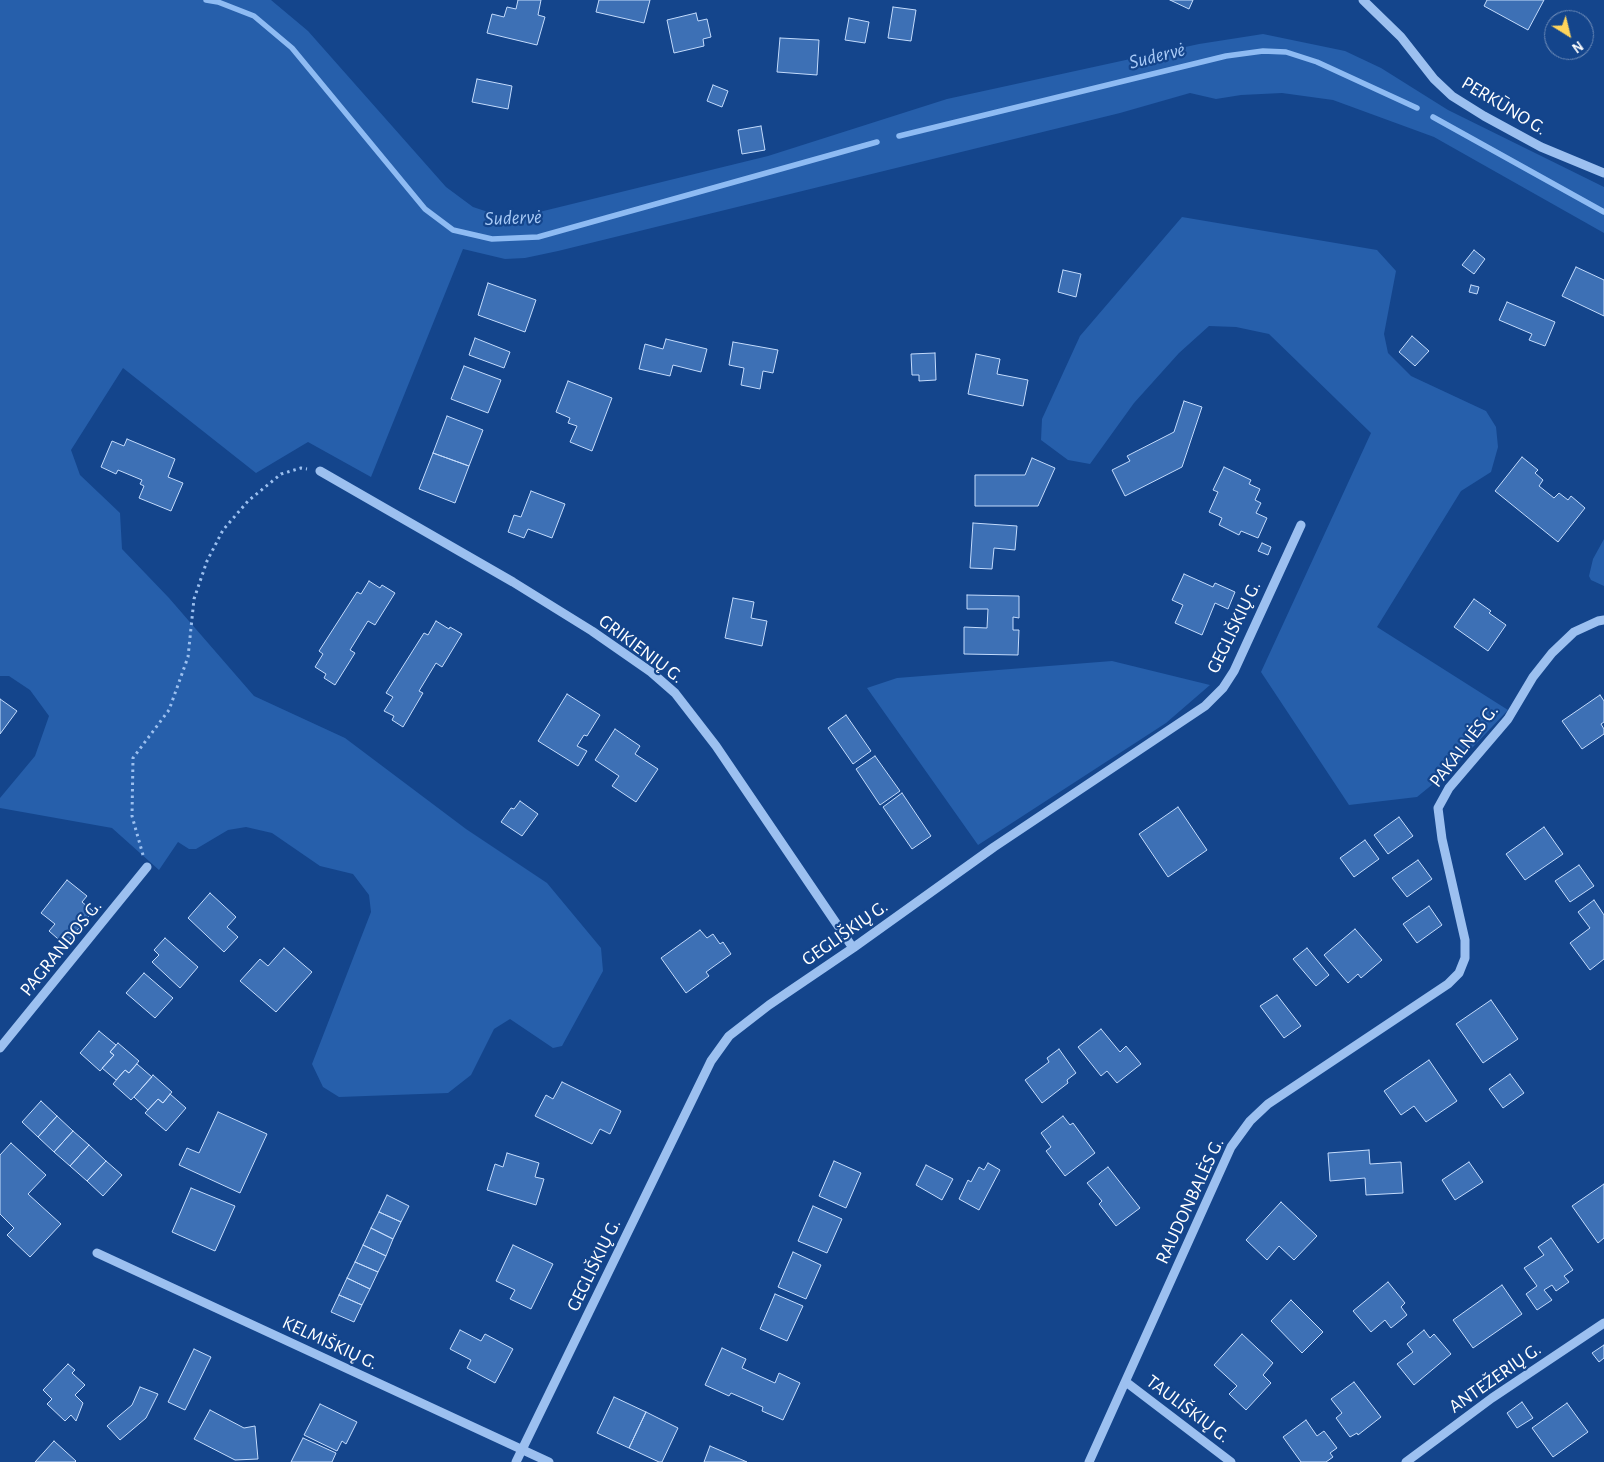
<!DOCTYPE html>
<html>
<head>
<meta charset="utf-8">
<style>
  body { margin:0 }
  #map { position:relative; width:1604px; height:1462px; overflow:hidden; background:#14458c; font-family:"Alegreya Sans",sans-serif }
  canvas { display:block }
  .north { position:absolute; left:1544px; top:10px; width:50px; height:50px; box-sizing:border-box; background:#14458c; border:1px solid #728fba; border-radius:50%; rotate:144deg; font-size:14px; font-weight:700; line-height:20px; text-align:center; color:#fff }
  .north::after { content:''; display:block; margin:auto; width:18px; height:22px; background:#ffd45b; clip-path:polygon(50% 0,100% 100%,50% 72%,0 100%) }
</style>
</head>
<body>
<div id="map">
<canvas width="1604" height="1462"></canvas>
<div class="north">N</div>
</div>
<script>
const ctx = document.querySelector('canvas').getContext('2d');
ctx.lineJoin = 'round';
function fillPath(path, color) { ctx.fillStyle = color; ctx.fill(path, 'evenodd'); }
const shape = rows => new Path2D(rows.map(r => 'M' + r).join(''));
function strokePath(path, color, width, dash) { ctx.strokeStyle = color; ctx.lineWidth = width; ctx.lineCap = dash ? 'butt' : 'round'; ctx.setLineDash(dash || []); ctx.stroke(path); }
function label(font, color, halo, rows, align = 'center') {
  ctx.font = font + ' "Alegreya Sans",sans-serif'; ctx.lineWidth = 4.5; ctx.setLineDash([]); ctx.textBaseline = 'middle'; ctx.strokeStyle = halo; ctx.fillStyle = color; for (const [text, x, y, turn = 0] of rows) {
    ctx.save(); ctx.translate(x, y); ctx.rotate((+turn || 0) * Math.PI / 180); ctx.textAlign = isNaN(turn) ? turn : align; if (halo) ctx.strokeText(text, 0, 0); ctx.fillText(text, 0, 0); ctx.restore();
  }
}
fillPath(shape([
  [0,0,271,0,308,31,446,187,473,207,503,217,527,215,768,156,947,99,1199,44,1263,34,1345,51,1381,68,1448,110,1604,187,1604,233,1434,137,1333,100,1282,93,1241,95,1216,99,1190,93,1120,113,558,251,525,258,505,259,463,249,371,477,308,442,256,473,123,368,71,450,80,475,120,513,122,549,169,598,254,696,345,738,466,829,547,883,601,948,603,971,562,1046,553,1048,510,1019,494,1029,471,1075,448,1093,339,1097,323,1087,312,1064,371,912,369,895,353,874,320,866,272,833,246,827,228,830,196,849,189,849,178,842,159,870,112,828,0,808,0,798,35,756,49,716,30,690,9,676,0,676],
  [1182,217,1377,250,1396,271,1384,334,1388,353,1411,376,1486,411,1496,427,1498,447,1491,472,1461,491,1377,627,1508,710,1455,766,1417,797,1349,805,1261,672,1371,433,1269,334,1236,327,1209,326,1179,353,1134,403,1090,464,1068,460,1041,440,1042,419,1080,336],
  [1604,539,1604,586,1591,580,1589,576,1593,559],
  [1112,661,1210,685,1166,723,978,845,867,688,897,678]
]), '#265fab');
strokePath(shape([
  [206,0,218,2,254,16,292,48,425,209,453,230,492,239,538,237,877,142],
  [1433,117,1604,212],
  [899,136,1226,56,1263,51,1286,52,1317,62,1417,108]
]), '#8ebbf3', 5.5);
const building = shape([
  [518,0,541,0,538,15,545,17,537,45,487,33,492,14,504,17,507,7,516,9,518,0],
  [599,0,650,0,644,23,596,12,599,0],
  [1170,0,1193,0,1189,9,1170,0],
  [1487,0,1544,0,1528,30,1484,6,1487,0],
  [893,7,916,10,911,41,888,38,893,7],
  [696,13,698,21,707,19,711,37,703,39,704,46,674,53,667,20,696,13],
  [849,18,869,22,865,43,845,40,849,18],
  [780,38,819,40,817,75,777,72,780,38],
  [477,79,512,86,508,109,472,102,477,79],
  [713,85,728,91,722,107,707,101,713,85],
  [761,126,765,150,742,154,738,130,761,126],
  [1474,250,1485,259,1474,274,1462,265,1474,250],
  [1576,267,1604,280,1604,316,1562,296,1576,267],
  [1063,270,1081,274,1076,297,1058,292,1063,270],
  [488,283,536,300,525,332,478,315,488,283],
  [1471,285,1479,287,1477,294,1469,292,1471,285],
  [1507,302,1555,322,1545,346,1529,340,1532,334,1499,320,1507,302],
  [1412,336,1429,351,1415,366,1399,352,1412,336],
  [475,338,510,352,504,368,469,355,475,338],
  [666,339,707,349,701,372,673,365,670,376,639,369,645,344,663,349,666,339],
  [733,342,778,350,773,373,763,371,760,389,741,385,744,368,729,365,733,342],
  [935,353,936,380,919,381,919,375,912,375,911,354,935,353],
  [976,354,1000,359,997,374,1028,380,1023,406,968,394,976,354],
  [464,366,501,380,488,413,451,399,464,366],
  [568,381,612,398,592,451,570,442,577,426,568,423,570,418,556,412,568,381],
  [1184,401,1202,407,1182,467,1125,496,1112,470,1130,461,1127,456,1174,432,1184,401],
  [447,416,483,430,469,466,433,453,447,416],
  [127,439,175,459,168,477,183,483,171,511,139,498,144,486,140,484,142,480,118,470,116,474,101,467,112,441,124,446,127,439],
  [433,453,469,466,455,503,419,489,433,453],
  [1522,457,1538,470,1535,473,1543,480,1539,486,1554,498,1559,493,1568,500,1571,496,1585,508,1558,542,1495,491,1522,457],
  [1032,458,1055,468,1038,506,975,506,975,475,1025,475,1032,458],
  [1224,467,1251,480,1249,484,1260,489,1255,500,1261,503,1256,513,1267,518,1258,538,1241,531,1239,535,1219,525,1222,518,1209,512,1218,492,1213,490,1224,467],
  [531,491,565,504,552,538,528,529,524,538,508,532,514,515,521,517,531,491],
  [973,523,1017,526,1015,550,994,548,992,569,970,568,973,523],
  [1262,543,1271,547,1268,555,1258,551,1262,543],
  [1184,574,1213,587,1215,583,1235,592,1228,609,1215,603,1202,635,1175,623,1183,605,1172,600,1184,574],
  [369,581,380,588,382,585,395,593,375,625,368,621,350,650,355,653,335,685,324,678,326,674,315,667,323,654,319,651,357,592,361,594,369,581],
  [967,595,1019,596,1019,618,1013,617,1013,630,1019,630,1018,655,964,654,964,627,987,628,988,609,967,609,967,595],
  [733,598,754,602,751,618,767,621,762,646,725,638,733,598],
  [1474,599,1491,611,1489,613,1506,625,1488,651,1454,627,1474,599],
  [436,621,449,629,450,627,462,634,442,667,436,663,419,691,423,693,403,727,392,720,394,716,384,711,393,697,386,693,424,633,428,635,436,621],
  [567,694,600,715,587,736,584,735,577,746,587,751,578,766,538,741,567,694],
  [1600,695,1604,701,1604,722,1601,724,1604,729,1604,734,1582,749,1562,721,1600,695],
  [0,699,17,711,0,734,0,699],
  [846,715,871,751,853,764,828,728,846,715],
  [615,729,640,746,635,754,658,769,636,802,612,786,619,776,595,760,615,729],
  [875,756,900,791,880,805,856,769,875,756],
  [902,793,931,836,912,849,883,807,902,793],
  [520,801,538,814,522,836,501,822,511,808,514,809,520,801],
  [1178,807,1207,850,1168,877,1139,834,1178,807],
  [1399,817,1413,836,1388,854,1374,835,1399,817],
  [1544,827,1563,854,1525,880,1506,854,1544,827],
  [1365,840,1379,859,1354,877,1340,858,1365,840],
  [1418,860,1432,879,1407,897,1392,878,1418,860],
  [1579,865,1594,886,1570,902,1555,881,1579,865],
  [67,880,87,896,82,902,93,911,65,945,49,931,55,924,41,913,67,880],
  [210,893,236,917,227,927,238,937,224,952,188,918,210,893],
  [1594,900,1604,915,1604,959,1590,970,1570,943,1590,928,1578,912,1594,900],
  [1429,906,1442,925,1417,943,1403,924,1429,906],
  [1355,929,1382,960,1361,978,1358,974,1348,983,1324,955,1355,929],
  [700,930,707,938,713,934,720,944,723,942,731,954,706,972,709,976,686,993,661,958,700,930],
  [165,938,198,967,180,988,152,962,159,955,154,950,165,938],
  [284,948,312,972,276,1012,240,981,260,959,268,966,284,948],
  [1307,948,1329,975,1316,986,1293,959,1307,948],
  [144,973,173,998,155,1018,126,993,144,973],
  [1277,995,1301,1026,1284,1038,1260,1006,1277,995],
  [1491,1000,1518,1039,1483,1063,1456,1024,1491,1000],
  [1101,1029,1120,1052,1126,1046,1141,1064,1117,1083,1107,1071,1101,1076,1078,1047,1101,1029],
  [99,1031,116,1045,110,1052,114,1055,100,1071,80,1053,99,1031],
  [118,1043,139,1061,129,1073,125,1070,116,1080,102,1068,114,1055,110,1052,118,1043],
  [1059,1049,1076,1073,1067,1080,1068,1083,1042,1103,1025,1080,1049,1062,1047,1058,1059,1049],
  [1429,1060,1457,1101,1426,1122,1414,1106,1401,1115,1384,1091,1429,1060],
  [137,1064,152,1077,131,1100,113,1084,125,1070,129,1073,137,1064],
  [1510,1074,1524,1093,1503,1108,1489,1089,1510,1074],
  [153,1075,172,1092,163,1103,158,1099,148,1110,134,1097,153,1075],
  [562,1082,621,1111,610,1134,600,1129,592,1144,535,1116,546,1095,553,1099,562,1082],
  [170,1094,186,1108,166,1131,145,1113,158,1099,163,1103,170,1094],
  [41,1101,57,1116,38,1137,22,1122,41,1101],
  [218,1112,267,1134,240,1193,179,1165,187,1148,199,1153,218,1112],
  [57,1116,73,1131,54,1152,38,1137,57,1116],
  [1063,1116,1070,1125,1073,1123,1095,1153,1065,1176,1046,1151,1051,1147,1041,1133,1063,1116],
  [73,1131,89,1145,70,1166,54,1152,73,1131],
  [11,1143,46,1175,28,1194,61,1224,30,1257,7,1235,14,1228,0,1214,0,1155,11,1143],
  [89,1145,106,1161,87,1181,70,1166,89,1145],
  [1369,1150,1370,1164,1401,1162,1403,1193,1366,1195,1365,1178,1330,1181,1328,1153,1369,1150],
  [507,1153,539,1163,535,1177,544,1179,536,1205,487,1190,495,1164,503,1167,507,1153],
  [106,1161,122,1175,103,1196,87,1181,106,1161],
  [834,1161,861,1173,846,1208,819,1196,834,1161],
  [1469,1162,1483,1182,1455,1200,1442,1180,1469,1162],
  [988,1163,1000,1170,979,1210,959,1199,968,1180,971,1182,979,1167,984,1170,988,1163],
  [926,1165,953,1179,942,1200,916,1185,926,1165],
  [1108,1167,1140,1208,1116,1226,1099,1204,1102,1201,1087,1183,1108,1167],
  [1604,1184,1604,1238,1598,1243,1572,1206,1604,1184],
  [191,1188,235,1206,215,1251,172,1232,191,1188],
  [387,1195,409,1206,401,1222,379,1212,387,1195],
  [1281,1202,1317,1236,1294,1260,1279,1246,1267,1260,1246,1240,1281,1202],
  [813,1206,842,1219,827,1253,798,1241,813,1206],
  [379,1212,401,1222,393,1239,371,1228,379,1212],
  [371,1228,393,1239,386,1256,363,1245,371,1228],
  [1551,1238,1573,1270,1564,1276,1569,1282,1556,1291,1552,1285,1544,1290,1552,1300,1537,1310,1526,1294,1537,1286,1524,1268,1544,1255,1538,1247,1551,1238],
  [363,1245,386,1256,378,1272,355,1262,363,1245],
  [513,1245,553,1264,531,1309,510,1299,515,1290,496,1281,513,1245],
  [793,1252,821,1265,806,1299,778,1287,793,1252],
  [355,1262,378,1272,370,1289,347,1278,355,1262],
  [347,1278,370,1289,362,1305,339,1295,347,1278],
  [1388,1282,1405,1303,1401,1307,1407,1315,1391,1328,1385,1320,1371,1332,1353,1311,1388,1282],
  [1502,1285,1522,1314,1473,1348,1453,1320,1502,1285],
  [775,1294,803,1306,787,1341,760,1329,775,1294],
  [339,1295,362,1305,354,1322,331,1312,339,1295],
  [1291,1300,1323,1332,1302,1353,1271,1321,1291,1300],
  [460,1330,481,1341,485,1334,513,1349,495,1383,467,1368,471,1360,450,1349,460,1330],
  [1424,1330,1430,1338,1434,1334,1451,1354,1414,1385,1397,1364,1413,1352,1407,1344,1424,1330],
  [1242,1334,1273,1363,1263,1375,1271,1383,1246,1410,1229,1394,1237,1386,1214,1365,1242,1334],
  [1604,1345,1604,1358,1599,1362,1592,1353,1604,1345],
  [722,1348,746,1359,742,1368,775,1383,779,1373,800,1383,783,1420,762,1411,763,1407,731,1393,729,1396,705,1385,722,1348],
  [194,1349,211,1357,185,1410,168,1402,194,1349],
  [68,1364,75,1370,72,1373,85,1385,75,1395,83,1403,76,1421,71,1415,65,1421,47,1404,52,1399,43,1390,68,1364],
  [1354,1382,1381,1417,1358,1435,1357,1433,1350,1437,1336,1418,1342,1413,1331,1399,1354,1382],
  [140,1387,158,1394,146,1418,120,1440,107,1426,132,1405,140,1387],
  [614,1397,646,1412,629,1448,597,1433,614,1397],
  [1522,1402,1533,1418,1517,1428,1507,1413,1522,1402],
  [1567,1403,1588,1432,1553,1457,1532,1428,1567,1403],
  [320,1404,357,1422,346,1444,342,1441,337,1451,304,1435,320,1404],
  [210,1410,244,1428,255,1426,258,1459,235,1460,194,1439,210,1410],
  [646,1412,678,1428,662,1462,659,1462,629,1448,646,1412],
  [1306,1420,1317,1436,1324,1431,1337,1448,1330,1453,1333,1457,1326,1462,1301,1462,1283,1437,1306,1420],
  [303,1438,336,1453,332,1462,291,1462,303,1438],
  [54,1441,76,1461,75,1462,35,1462,54,1441],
  [710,1446,747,1462,704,1462,710,1446]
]);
fillPath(building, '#3d70b5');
strokePath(building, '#c3dbfc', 1);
strokePath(shape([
  [143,855,132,816,133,758,169,710,188,657,194,599,207,561,223,530,248,501,281,474,301,468,307,469]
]), '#9cc0f0', 3, [2.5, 4]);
strokePath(shape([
  [1363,0,1401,37,1434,79,1452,96,1484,116,1541,147,1604,173],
  [320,471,513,582,592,631,651,672,675,693,716,746,853,948],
  [0,1048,147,867],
  [97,1253,549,1462],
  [1126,1382,1231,1462],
  [516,1462,711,1061,729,1036,769,1005,853,948,994,847,1205,706,1223,688,1234,671,1301,525],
  [1089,1462,1231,1147,1250,1121,1268,1104,1448,984,1459,973,1465,958,1465,940,1442,839,1438,808,1449,788,1508,719,1533,677,1552,653,1574,632,1598,621,1604,620],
  [1406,1462,1492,1398,1604,1323]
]), '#9cc0f0', 9);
label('19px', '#fff', '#14458c', [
  ["PERKŪNO G.",1504,106,31],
  ["GEGLIŠKIŲ G.",1234,627,-64],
  ["GRIKIENIŲ G.",641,649,37],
  ["PAKALNĖS G.",1464,746,-52],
  ["GEGLIŠKIŲ G.",845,933,-35],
  ["PAGRANDOS G.",61,948,-51],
  ["RAUDONBALĖS G.",1190,1201,-65],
  ["GEGLIŠKIŲ G.",594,1265,-64],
  ["KELMIŠKIŲ G.",330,1343,25],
  ["ANTEŽERIŲ G.",1495,1378,-35],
  ["TAULIŠKIŲ G.",1188,1409,37]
]);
label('italic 20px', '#a8caf7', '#14458c', [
  ["Sudervė",1157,56,-14],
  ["Sudervė",513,218,-2]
]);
</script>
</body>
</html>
